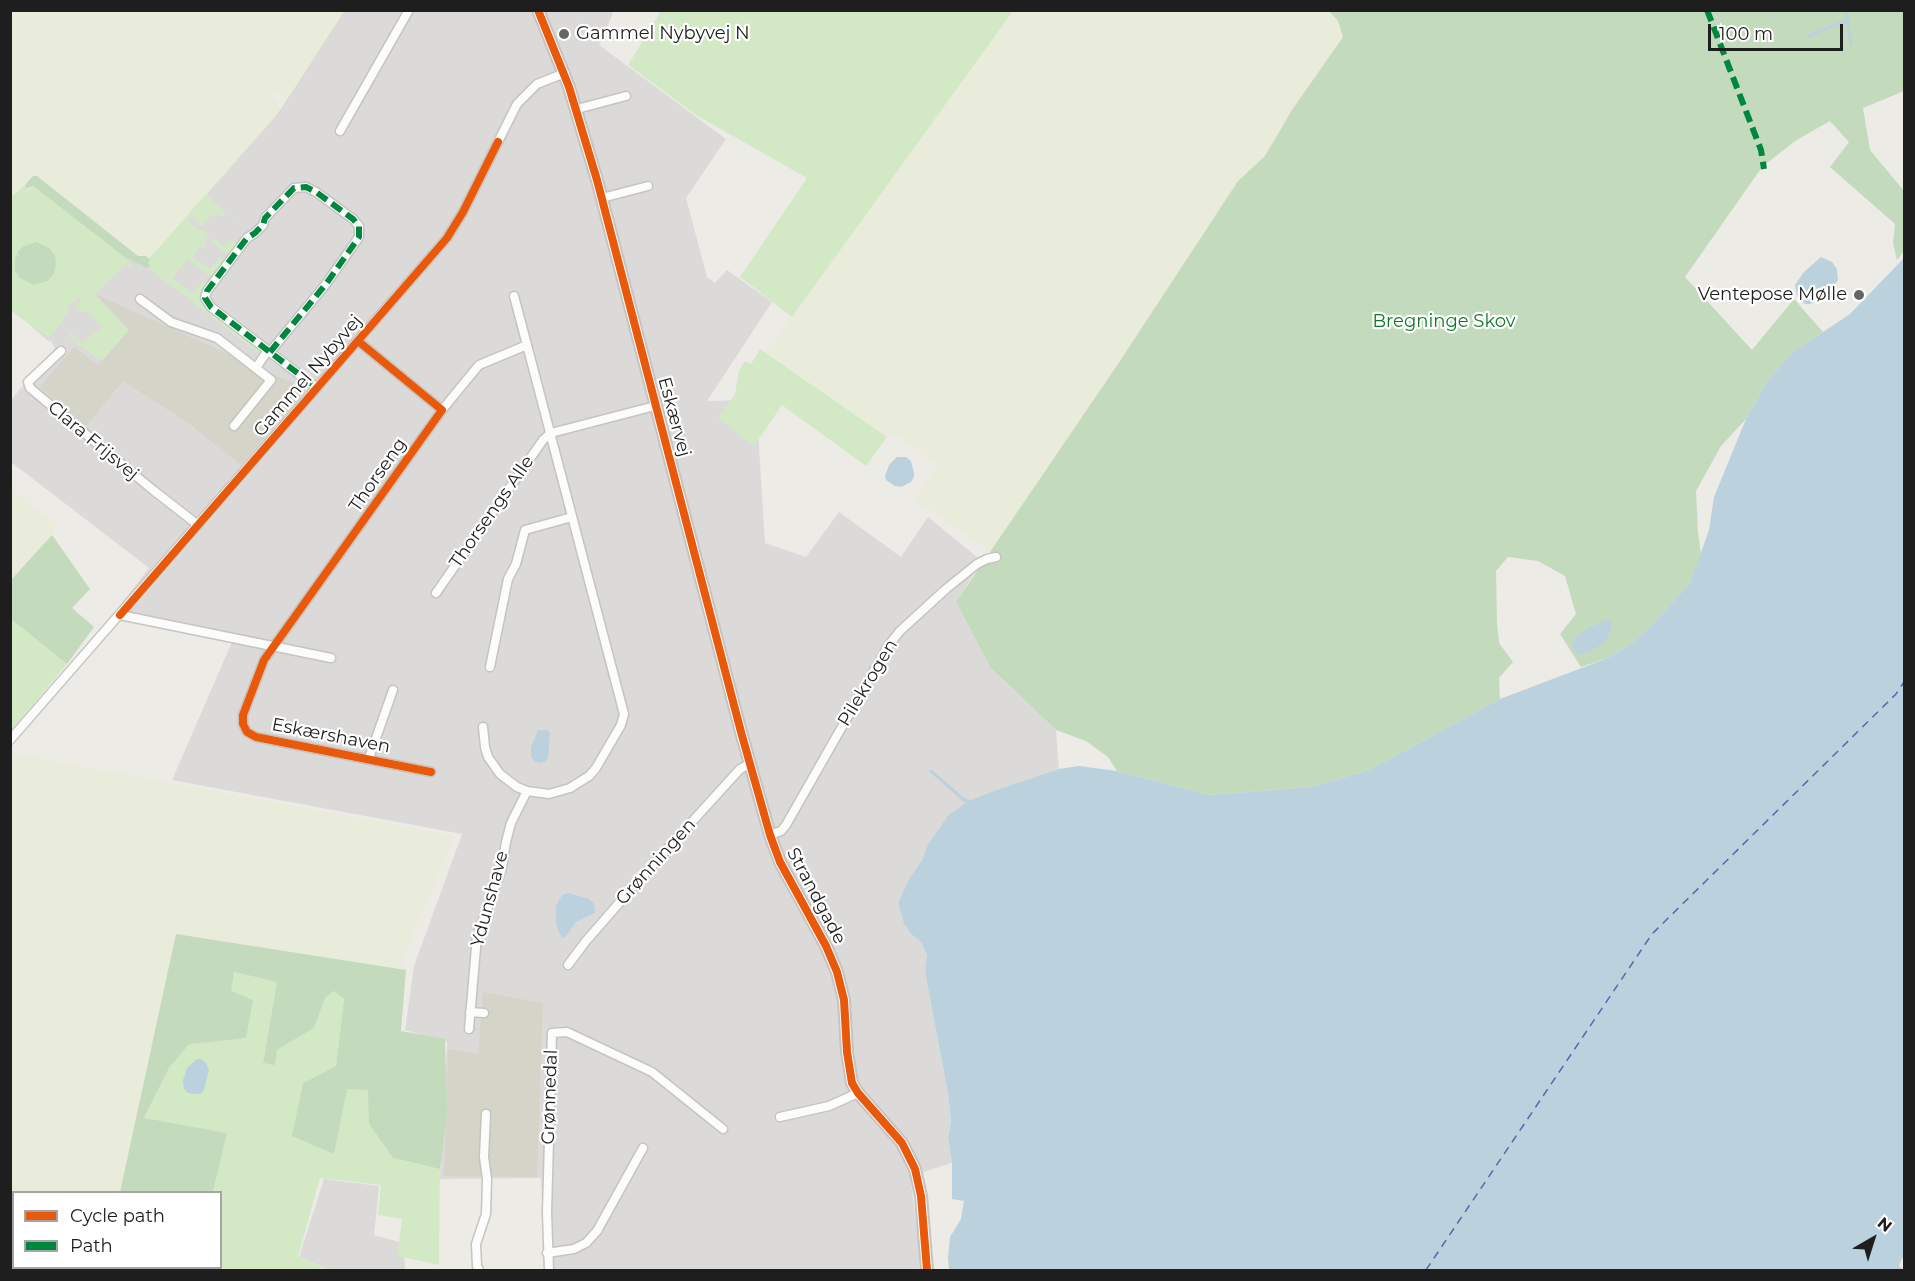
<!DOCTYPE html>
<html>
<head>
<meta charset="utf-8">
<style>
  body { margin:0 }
  #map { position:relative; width:1915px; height:1281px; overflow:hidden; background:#ecebe6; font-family:Montserrat,sans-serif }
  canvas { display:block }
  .frame { position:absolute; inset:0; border:12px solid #1e1e1e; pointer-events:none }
  .legend { position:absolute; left:12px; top:1191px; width:210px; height:78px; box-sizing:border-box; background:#fff; border:2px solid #a5a5a5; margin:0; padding:8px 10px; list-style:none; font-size:18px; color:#1e1e1e }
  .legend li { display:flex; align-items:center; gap:12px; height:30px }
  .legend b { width:30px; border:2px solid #a5a5a5 }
  .north { position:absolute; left:1843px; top:1209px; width:60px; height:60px; -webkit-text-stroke:4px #fff; paint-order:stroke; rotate:39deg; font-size:16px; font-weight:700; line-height:24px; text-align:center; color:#1e1e1e }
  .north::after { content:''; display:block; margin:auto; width:21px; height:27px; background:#1e1e1e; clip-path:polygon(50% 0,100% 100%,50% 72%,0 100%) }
  .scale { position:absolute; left:1708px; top:24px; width:135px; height:27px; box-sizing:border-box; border:3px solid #1e1e1e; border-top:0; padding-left:8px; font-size:18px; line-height:21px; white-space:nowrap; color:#1e1e1e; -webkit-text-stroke:4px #fff; paint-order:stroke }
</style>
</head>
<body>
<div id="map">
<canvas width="1915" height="1281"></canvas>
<div class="frame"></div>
<ul class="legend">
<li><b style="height:8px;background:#e8590c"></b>Cycle path</li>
<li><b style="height:8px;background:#00873e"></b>Path</li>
</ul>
<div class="north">N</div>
<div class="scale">100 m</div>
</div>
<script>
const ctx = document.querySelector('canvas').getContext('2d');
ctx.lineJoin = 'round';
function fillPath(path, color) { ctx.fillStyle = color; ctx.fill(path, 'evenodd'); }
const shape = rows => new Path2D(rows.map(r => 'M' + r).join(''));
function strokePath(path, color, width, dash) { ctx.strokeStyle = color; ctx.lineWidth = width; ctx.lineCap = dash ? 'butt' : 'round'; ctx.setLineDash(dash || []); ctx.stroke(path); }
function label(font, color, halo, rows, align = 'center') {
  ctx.font = font + ' Montserrat,sans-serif'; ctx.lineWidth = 4.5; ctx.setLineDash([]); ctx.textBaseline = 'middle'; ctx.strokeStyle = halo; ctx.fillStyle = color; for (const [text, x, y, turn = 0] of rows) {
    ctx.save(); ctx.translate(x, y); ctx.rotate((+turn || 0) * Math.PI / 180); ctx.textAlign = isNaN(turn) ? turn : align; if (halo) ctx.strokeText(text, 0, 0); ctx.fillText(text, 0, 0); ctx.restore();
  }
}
fillPath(shape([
  [344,11,614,11,599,45,726,139,686,198,707,277,715,283,727,270,772,302,707,401,756,400,765,543,806,557,839,512,901,557,928,517,982,561,956,602,990,667,1056,730,1059,769,968,801,927,846,922,860,909,879,898,903,904,924,911,934,921,942,927,955,925,968,927,983,948,1093,951,1121,948,1138,952,1163,910,1176,918,1237,920,1270,546,1270,541,1178,440,1179,447,1042,405,1030,414,966,462,834,172,780,232,642,123,619,114,613,149,568,11,462,11,400,55,348,51,341,48,341,30,325,110,246,142,266,282,107],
  [324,1179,379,1186,374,1235,403,1243,405,1270,329,1270,299,1257]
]), '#dbdad8');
fillPath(shape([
  [95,294,306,389,241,465,187,422,123,381,85,427,40,387,74,347,98,365,129,330],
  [483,992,543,1003,537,1177,444,1176,448,1049,478,1054]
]), '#d4d5c8');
fillPath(shape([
  [1329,10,1338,21,1343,37,1292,110,1265,156,1238,181,1118,364,990,552,916,500,938,464,896,435,887,437,766,353,1013,11],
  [11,11,344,11,290,95,282,97,272,92,269,95,282,107,274,118,151,257,148,257,143,255,138,256,37,176,33,176,11,198],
  [10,488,56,525,52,535,11,580],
  [10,753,455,836,401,962,406,970,176,934,120,1192,14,1192,13,1251,10,1250]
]), '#e9ecda');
fillPath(shape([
  [661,11,661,10,1013,11,792,317,740,277,807,178,696,115,628,65],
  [25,185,25,188,28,190,33,186,122,255,132,266,131,268,128,265,124,265,95,294,129,330,102,361,73,341,70,336,71,329,71,332,81,343,85,342,94,331,96,332,102,326,88,313,80,310,79,311,75,307,81,301,78,298,67,308,70,312,64,316,64,319,49,338,11,311,10,198],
  [206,194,211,198,211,201,217,206,217,204,249,232,221,209,225,214,222,217,218,213,215,216,213,214,202,226,192,216,187,221,200,231,202,229,209,235,207,238,211,241,215,239,223,246,226,243,228,244,232,240,237,245,229,255,204,237,203,239,206,242,204,244,205,246,203,248,200,246,193,257,210,269,220,257,225,261,212,278,187,259,172,278,193,293,203,281,207,284,201,293,202,304,260,350,260,354,148,268,150,266,148,257,151,257],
  [760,349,887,437,866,466,782,405,754,446,718,418,735,394,739,371,745,361,751,364],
  [11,619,67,664,11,731],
  [234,972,277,982,263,1063,277,1050,314,1028,325,998,334,991,344,999,336,1066,303,1083,369,1090,369,1124,393,1158,440,1169,439,1265,397,1256,402,1219,378,1215,381,1185,320,1178,298,1257,328,1270,194,1270,195,1268,220,1268,220,1192,213,1192,227,1133,144,1119,169,1068,230,991]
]), '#d3e9c6');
fillPath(shape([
  [1329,11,1904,11,1904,91,1863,108,1870,150,1904,191,1904,251,1897,260,1893,243,1895,224,1830,167,1849,142,1830,121,1795,141,1762,167,1685,277,1752,350,1794,299,1823,332,1792,353,1768,380,1746,419,1721,446,1696,491,1698,532,1701,555,1690,583,1651,626,1632,643,1608,658,1581,667,1560,634,1576,614,1565,576,1538,561,1508,557,1496,571,1497,623,1499,643,1513,662,1499,678,1500,699,1369,770,1312,787,1209,795,1117,771,1108,757,1086,741,1056,730,990,667,956,602,1118,364,1238,181,1265,156,1292,110,1343,37,1338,21],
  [33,176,37,176,138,256,146,256,150,260,148,263,150,266,146,268,122,255,33,186,26,189,25,185],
  [36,242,49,248,55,255,56,265,54,274,47,281,34,285,20,278,15,270,15,260,16,255,20,256,17,253,22,247],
  [52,535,90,589,72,608,94,627,67,664,11,619,11,580],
  [176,934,406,970,401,1031,445,1039,447,1112,440,1169,393,1158,369,1124,368,1090,347,1089,334,1154,292,1136,303,1083,336,1066,344,999,334,991,325,998,314,1028,277,1050,275,1065,263,1063,277,982,234,972,231,991,253,1000,246,1038,189,1044,169,1068,144,1118,227,1133,213,1192,120,1192]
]), '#c3dabc');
fillPath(shape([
  [1821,257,1832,262,1837,269,1838,280,1830,291,1820,299,1810,304,1805,304,1797,296,1795,285,1804,272],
  [1904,258,1904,1258,1902,1258,1899,1266,1904,1270,949,1270,948,1258,950,1237,961,1219,964,1201,952,1199,952,1163,948,1138,951,1121,948,1093,927,983,925,968,927,955,921,942,911,934,904,924,898,903,909,879,922,860,927,846,948,816,968,801,997,790,1059,769,1079,766,1117,771,1209,795,1312,787,1369,770,1500,699,1608,658,1632,643,1651,626,1690,583,1709,530,1714,497,1746,419,1768,380,1792,353,1850,314],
  [897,457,906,457,911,461,914,473,914,477,911,482,901,487,895,486,886,480,885,476,889,465],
  [1606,620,1611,622,1611,630,1606,641,1591,651,1581,655,1577,654,1574,649,1573,644,1575,637,1583,631],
  [538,730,547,730,550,733,548,757,546,761,541,763,534,761,531,756,531,747],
  [568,893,589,899,594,904,595,911,595,913,576,922,566,936,562,938,556,925,556,906,562,895],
  [197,1059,201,1059,206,1063,209,1070,204,1090,200,1094,195,1094,188,1093,184,1089,183,1080,187,1068]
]), '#bbd1de');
strokePath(shape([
  [1846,10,1851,44],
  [1809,36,1847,20],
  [931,771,964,800,968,801]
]), '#bbd1de', 3);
strokePath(shape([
  [1426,1270,1652,934,1896,694,1904,682]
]), '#4e6caa', 1.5, [8, 6]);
const minor = shape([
  [577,109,626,96],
  [340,131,409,10],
  [602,198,648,186],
  [140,299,171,322,217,338,271,380,234,426],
  [358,341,442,410,264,660,243,715,243,724,247,732,256,737,431,772],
  [61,351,28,382,30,388,153,490,198,525],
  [270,352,326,284,359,237,359,226,353,219,316,192,306,187,294,188,265,218,263,225,255,233,247,238,207,291,205,298,211,307,317,388],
  [256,368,268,350],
  [442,410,479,365,527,345,514,296],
  [436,593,543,440,551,433,655,406],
  [120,615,331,658],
  [490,667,508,579,516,564,525,530,572,517],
  [483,727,485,747,488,757,500,774,517,787,527,791,549,794,570,788,589,776,596,768,621,725,624,714,527,345],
  [10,740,447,238,463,212,517,104,537,84,565,73],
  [369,758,393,690],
  [770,835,781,831,786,825,888,646,900,631,946,589,977,564,987,559,996,557],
  [568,965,586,941,640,879,740,769,749,764],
  [470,1012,484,1013],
  [469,1029,477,936,502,868,506,842,511,823,527,791],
  [780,1117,829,1106,858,1093],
  [547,1253,574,1249,586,1243,597,1231,643,1148],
  [10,1260,14,1261],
  [30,1268,37,1270],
  [479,1270,477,1266,476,1244,486,1214,487,1179,484,1157,486,1114],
  [549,1270,547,1212,552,1033,567,1032,652,1072,723,1129]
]);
const tertiary = shape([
  [538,10,569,87,597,180,741,732,770,835,780,862,826,946,837,972,844,1000,847,1052,852,1083,858,1093,902,1143,915,1169,921,1196,927,1270]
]);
strokePath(minor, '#c5c4c2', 11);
strokePath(tertiary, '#c5c4c2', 14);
strokePath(minor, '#fcfcfb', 8);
strokePath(tertiary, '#fcfcfb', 10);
strokePath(shape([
  [1707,10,1761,150,1764,169],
  [270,352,326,284,359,237,359,226,353,219,316,192,306,187,294,188,265,218,263,225,255,233,247,238,207,291,205,298,211,307,317,388]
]), '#00873e', 6, [12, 6]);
strokePath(shape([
  [538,10,569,87,597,180,741,732,770,835,780,862,826,946,837,972,844,1000,847,1052,852,1083,858,1093,902,1143,915,1169,921,1196,927,1270],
  [358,341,442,410,264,660,243,715,243,724,247,732,256,737,431,772],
  [120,615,447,238,463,212,498,142]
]), '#e8590c', 8);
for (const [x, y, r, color] of [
  [564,34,6,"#666664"],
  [1859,295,6,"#666664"]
]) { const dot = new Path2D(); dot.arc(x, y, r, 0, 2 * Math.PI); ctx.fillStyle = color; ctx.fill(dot); strokePath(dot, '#fff', 2); }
label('18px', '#1e1e1e', '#fff', [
  ["Gammel Nybyvej N",576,34],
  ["Ventepose Mølle",1847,295,"right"]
], 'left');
label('18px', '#10782a', '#fff', [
  ["Bregninge Skov",1444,322]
]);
label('18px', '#1e1e1e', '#fff', [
  ["Gammel Nybyvej",308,376,-49],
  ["Eskærvej",674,417,75],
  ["Clara Frijsvej",93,441,40],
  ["Thorseng",378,475,-55],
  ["Thorsengs Alle",492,512,-55],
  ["Pilekrogen",868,683,-59],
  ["Eskærshaven",331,736,11],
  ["Grønningen",656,862,-48],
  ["Strandgade",816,896,62],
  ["Ydunshave",490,899,-75],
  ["Grønnedal",550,1097,-88]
]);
</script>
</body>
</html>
